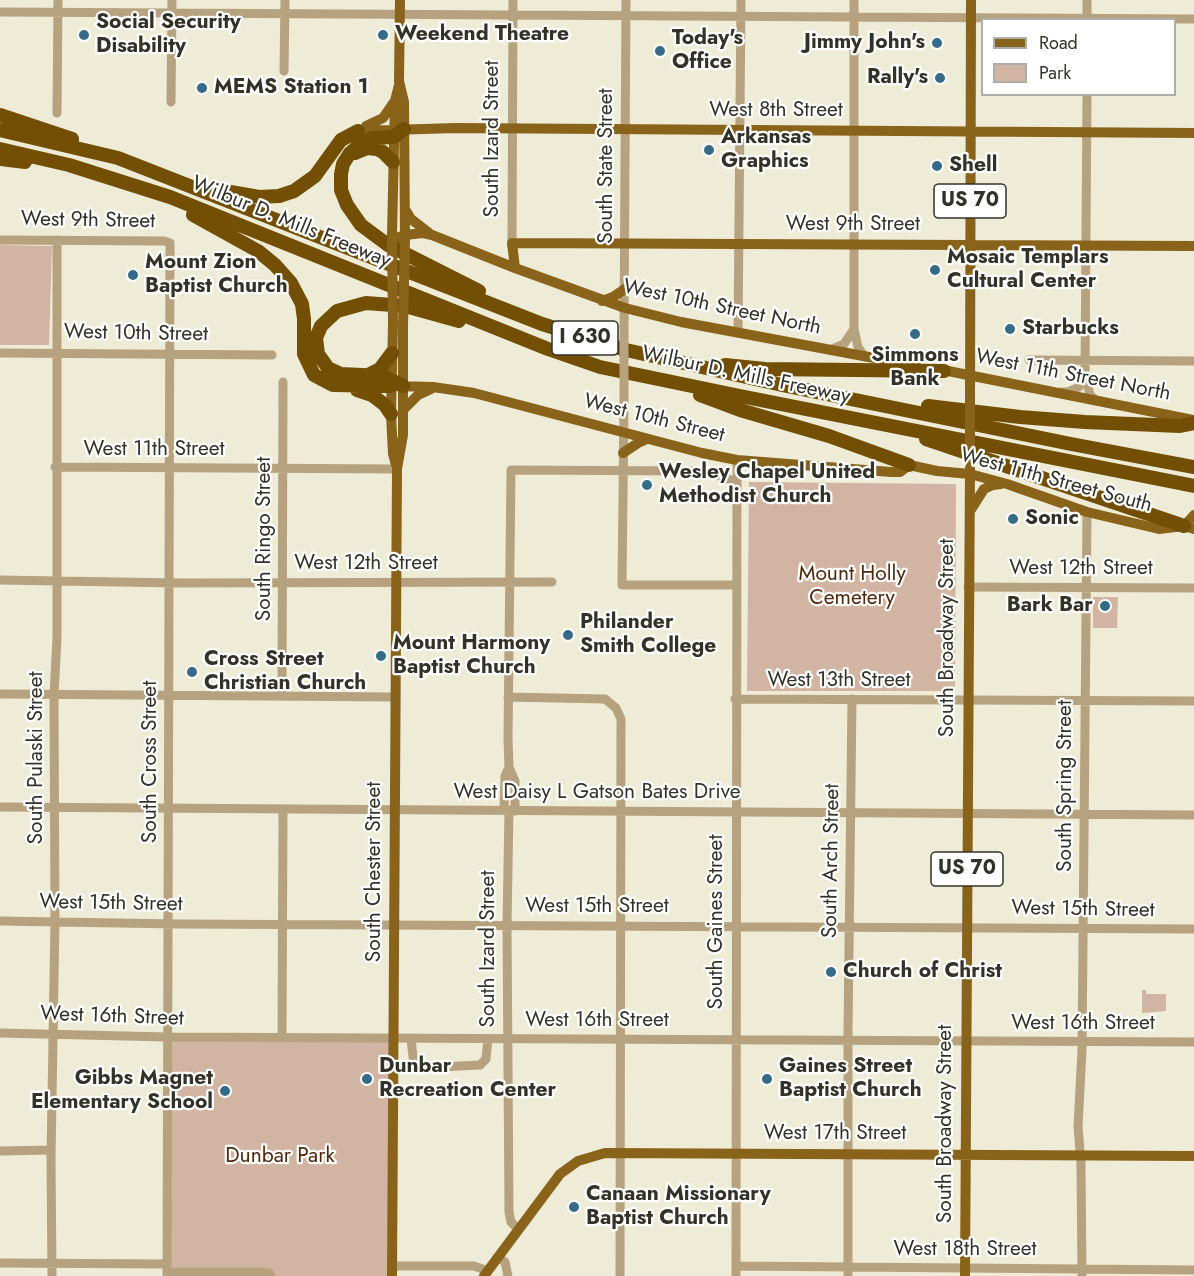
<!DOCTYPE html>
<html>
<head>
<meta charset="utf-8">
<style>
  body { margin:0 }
  #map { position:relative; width:1194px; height:1276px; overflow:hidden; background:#eeecd6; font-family:Jost,sans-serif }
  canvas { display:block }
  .legend { position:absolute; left:981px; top:18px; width:195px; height:78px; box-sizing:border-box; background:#fff; border:2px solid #adada9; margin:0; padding:8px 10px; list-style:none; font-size:18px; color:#323229 }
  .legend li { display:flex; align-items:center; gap:12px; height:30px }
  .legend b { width:30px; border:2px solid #adada9 }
</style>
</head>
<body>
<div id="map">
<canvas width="1194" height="1276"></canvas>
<ul class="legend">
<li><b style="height:8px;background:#8a631b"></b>Road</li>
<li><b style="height:16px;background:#d2b4a2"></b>Park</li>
</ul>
</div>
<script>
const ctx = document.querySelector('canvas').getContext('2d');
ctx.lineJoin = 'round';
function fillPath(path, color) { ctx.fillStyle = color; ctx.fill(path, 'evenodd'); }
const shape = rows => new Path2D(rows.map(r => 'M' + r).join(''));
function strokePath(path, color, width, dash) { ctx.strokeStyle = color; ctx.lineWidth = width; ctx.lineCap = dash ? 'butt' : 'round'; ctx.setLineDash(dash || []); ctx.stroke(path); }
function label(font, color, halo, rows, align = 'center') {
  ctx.font = font + ' Jost,sans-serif'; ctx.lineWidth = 4.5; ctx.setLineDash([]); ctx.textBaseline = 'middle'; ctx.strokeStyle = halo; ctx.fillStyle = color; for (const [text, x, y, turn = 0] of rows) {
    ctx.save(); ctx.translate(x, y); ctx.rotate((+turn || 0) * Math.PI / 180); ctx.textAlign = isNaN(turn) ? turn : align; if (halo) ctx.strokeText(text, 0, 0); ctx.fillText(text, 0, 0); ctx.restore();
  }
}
fillPath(shape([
  [0,245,52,246,49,345,0,345],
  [749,482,956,484,955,691,747,691],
  [1093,597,1118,597,1117,628,1093,628],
  [1142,990,1146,990,1146,994,1166,994,1166,1011,1142,1013],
  [167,1037,394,1038,393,1276,168,1276]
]), '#d2b4a2');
strokePath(shape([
  [854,0,854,329,858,347,865,357],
  [0,12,1194,19],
  [1087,20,1087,0],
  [284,71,285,0],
  [171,102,172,0],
  [57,113,58,0],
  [0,240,164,241,170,243,170,248,167,1276],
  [512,243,513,0],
  [624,327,626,0],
  [738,333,741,0],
  [830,350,844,344,854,329],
  [0,353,272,355],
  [1029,360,1194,361],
  [1085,372,1090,395,1097,401],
  [1061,392,1068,392,1079,387,1085,372,1087,94],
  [624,403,622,585,737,585],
  [55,467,397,469],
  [0,580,178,583,552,582],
  [968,587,1194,588],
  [0,694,395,697],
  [282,696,283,382],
  [508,697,605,699,616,708,621,719,620,1276],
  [735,699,1194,701],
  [0,807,1194,815],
  [504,810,505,776,509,767],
  [509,810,507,925,509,1212,511,1222,518,1229],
  [515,811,515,781,509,767,508,739,511,470,690,471,714,474,736,482],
  [0,921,178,924,1194,929],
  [0,1033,167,1037,1194,1042],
  [282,1037,283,810],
  [411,1039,414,1065,420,1068,480,1065,486,1059,488,1039],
  [0,1151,51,1150],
  [498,1257,505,1262,508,1276],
  [0,1263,167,1264],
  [392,1266,474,1266,488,1271],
  [736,1266,1194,1270],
  [167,1272,258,1272,269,1273,271,1276],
  [52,1276,51,1158,55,921,54,695,57,638,57,240],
  [736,1276,737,460],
  [848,1276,848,1032,852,699],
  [1082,1276,1081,1163,1078,1127,1082,1050,1087,512]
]), '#b7a280', 9);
strokePath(shape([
  [400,0,399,81,404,102,405,239],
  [366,126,383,118,394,102],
  [358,131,456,128,1194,133],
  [405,209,411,219,429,233],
  [392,235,395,101,399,85],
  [512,243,1194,246],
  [512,243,515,268],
  [392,244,399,237,405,235,423,233,432,235,515,268,625,308,681,322,917,366],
  [602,301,613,297,625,289],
  [393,324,391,414,393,454,396,465],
  [938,369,1194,420],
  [397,386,433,387,474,393,702,453,737,460,891,472,900,472,909,465,937,471,970,474,1007,484,1087,512,1159,529,1184,526,1194,529],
  [970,402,971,0],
  [403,410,418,395,431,389],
  [623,453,638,443,647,439],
  [970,511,984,489,993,485,1001,484],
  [1184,526,1194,515],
  [392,1276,397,469,403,435,403,326],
  [484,1276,560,1174,578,1161,605,1153,1194,1156],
  [965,1276,970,468]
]), '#8a631b', 10);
strokePath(shape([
  [0,115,72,139],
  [404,129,394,137,373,138,363,142,350,153,343,164,341,174,341,190,347,205,361,225,388,245,479,291],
  [0,130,118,158,542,324,626,350,782,385,1071,444,1194,467],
  [0,149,69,165,170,197,548,349,600,367,740,396,1194,486],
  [355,153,367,148,377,149,383,152,393,162],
  [0,159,25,162],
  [219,190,259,197,279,196,294,191,315,176,341,140,358,131],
  [193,215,258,251,275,265,291,283,302,304,304,319,304,354,314,375,333,385,391,386],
  [725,365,765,369,944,371],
  [370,374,380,369,392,353],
  [403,386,383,376,341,374,328,368,318,354,316,338,321,326,337,311,366,303,405,306,459,321],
  [357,390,372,395,385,405,391,414],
  [700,395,740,410,829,436,909,465],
  [928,406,1020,417,1085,422,1180,426,1194,423],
  [926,439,1184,526]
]), '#724f04', 14);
strokePath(shape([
  [624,403,624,327]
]), '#b7a280', 9);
strokePath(shape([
  [392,235,393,324],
  [403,326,405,239],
  [970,402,970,462]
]), '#8a631b', 10);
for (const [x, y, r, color] of [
  [84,35,6,"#356b87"],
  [383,35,6,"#356b87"],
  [937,43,6,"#356b87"],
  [660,51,6,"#356b87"],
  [940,78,6,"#356b87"],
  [202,88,6,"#356b87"],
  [709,150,6,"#356b87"],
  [937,166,6,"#356b87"],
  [935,270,6,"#356b87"],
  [133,275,6,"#356b87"],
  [1010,329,6,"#356b87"],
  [915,334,6,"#356b87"],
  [647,485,6,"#356b87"],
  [1013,519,6,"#356b87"],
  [1105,606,6,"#356b87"],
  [568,635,6,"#356b87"],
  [381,656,6,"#356b87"],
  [192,672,6,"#356b87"],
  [831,972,6,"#356b87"],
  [367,1079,6,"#356b87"],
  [767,1079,6,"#356b87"],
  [225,1091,6,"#356b87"],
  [574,1207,6,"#356b87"]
]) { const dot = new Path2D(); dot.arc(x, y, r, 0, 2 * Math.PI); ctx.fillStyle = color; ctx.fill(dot); strokePath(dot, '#fff', 2); }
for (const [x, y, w] of [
  [970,201,72],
  [585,338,66],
  [967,869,72]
]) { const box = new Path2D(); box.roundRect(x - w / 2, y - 17, w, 34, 4.5); ctx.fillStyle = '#fff'; ctx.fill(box); strokePath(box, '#323229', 1.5); }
label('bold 20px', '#323229', null, [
  ["US 70",970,201],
  ["I 630",585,338],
  ["US 70",967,869]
]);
label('bold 21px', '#323229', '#fff', [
  ["Social Security",96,23],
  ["Disability",96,47],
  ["Weekend Theatre",395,35],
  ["Today's",672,39],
  ["Office",672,63],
  ["Jimmy John's",925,43,"right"],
  ["Rally's",928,78,"right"],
  ["MEMS Station 1",214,88],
  ["Arkansas",721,138],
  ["Graphics",721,162],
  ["Shell",949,166],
  ["Mosaic Templars",947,258],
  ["Cultural Center",947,282],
  ["Mount Zion",145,263],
  ["Baptist Church",145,287],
  ["Starbucks",1022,329],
  ["Simmons",915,356,"center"],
  ["Bank",915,380,"center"],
  ["Wesley Chapel United",659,473],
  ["Methodist Church",659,497],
  ["Sonic",1025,519],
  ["Bark Bar",1093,606,"right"],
  ["Philander",580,623],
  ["Smith College",580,647],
  ["Mount Harmony",393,644],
  ["Baptist Church",393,668],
  ["Cross Street",204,660],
  ["Christian Church",204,684],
  ["Church of Christ",843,972],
  ["Dunbar",379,1067],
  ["Recreation Center",379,1091],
  ["Gaines Street",779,1067],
  ["Baptist Church",779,1091],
  ["Gibbs Magnet",213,1079,"right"],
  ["Elementary School",213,1103,"right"],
  ["Canaan Missionary",586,1195],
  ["Baptist Church",586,1219]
], 'left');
label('21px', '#323229', '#fff', [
  ["West 8th Street",776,111],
  ["South Izard Street",493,139,-90],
  ["South State Street",607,166,-90],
  ["West 9th Street",88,221,1],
  ["Wilbur D. Mills Freeway",291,223,22],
  ["West 9th Street",853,225],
  ["West 10th Street North",722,308,12],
  ["West 10th Street",136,334,1],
  ["Wilbur D. Mills Freeway",746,376,12],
  ["West 11th Street North",1073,376,11],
  ["West 10th Street",654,419,14],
  ["West 11th Street",154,450],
  ["West 11th Street South",1056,481,15],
  ["South Ringo Street",265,539,-90],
  ["West 12th Street",366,564],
  ["West 12th Street",1081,569],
  ["South Broadway Street",948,638,-90],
  ["West 13th Street",839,681],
  ["South Pulaski Street",37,758,-90],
  ["South Cross Street",151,762,-90],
  ["South Spring Street",1066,786,-90],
  ["West Daisy L Gatson Bates Drive",597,793],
  ["South Arch Street",832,861,-89],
  ["South Chester Street",375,872,-90],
  ["West 15th Street",111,904,1],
  ["West 15th Street",597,907],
  ["West 15th Street",1083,910,1],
  ["South Gaines Street",717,922,-90],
  ["South Izard Street",489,949,-90],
  ["West 16th Street",112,1017,2],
  ["West 16th Street",597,1021],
  ["West 16th Street",1083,1024],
  ["South Broadway Street",946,1124,-90],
  ["West 17th Street",835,1134],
  ["West 18th Street",965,1250]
]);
label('21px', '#4e270c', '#fff', [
  ["Mount Holly",852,575],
  ["Cemetery",852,599],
  ["Dunbar Park",280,1157]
]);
</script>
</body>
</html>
